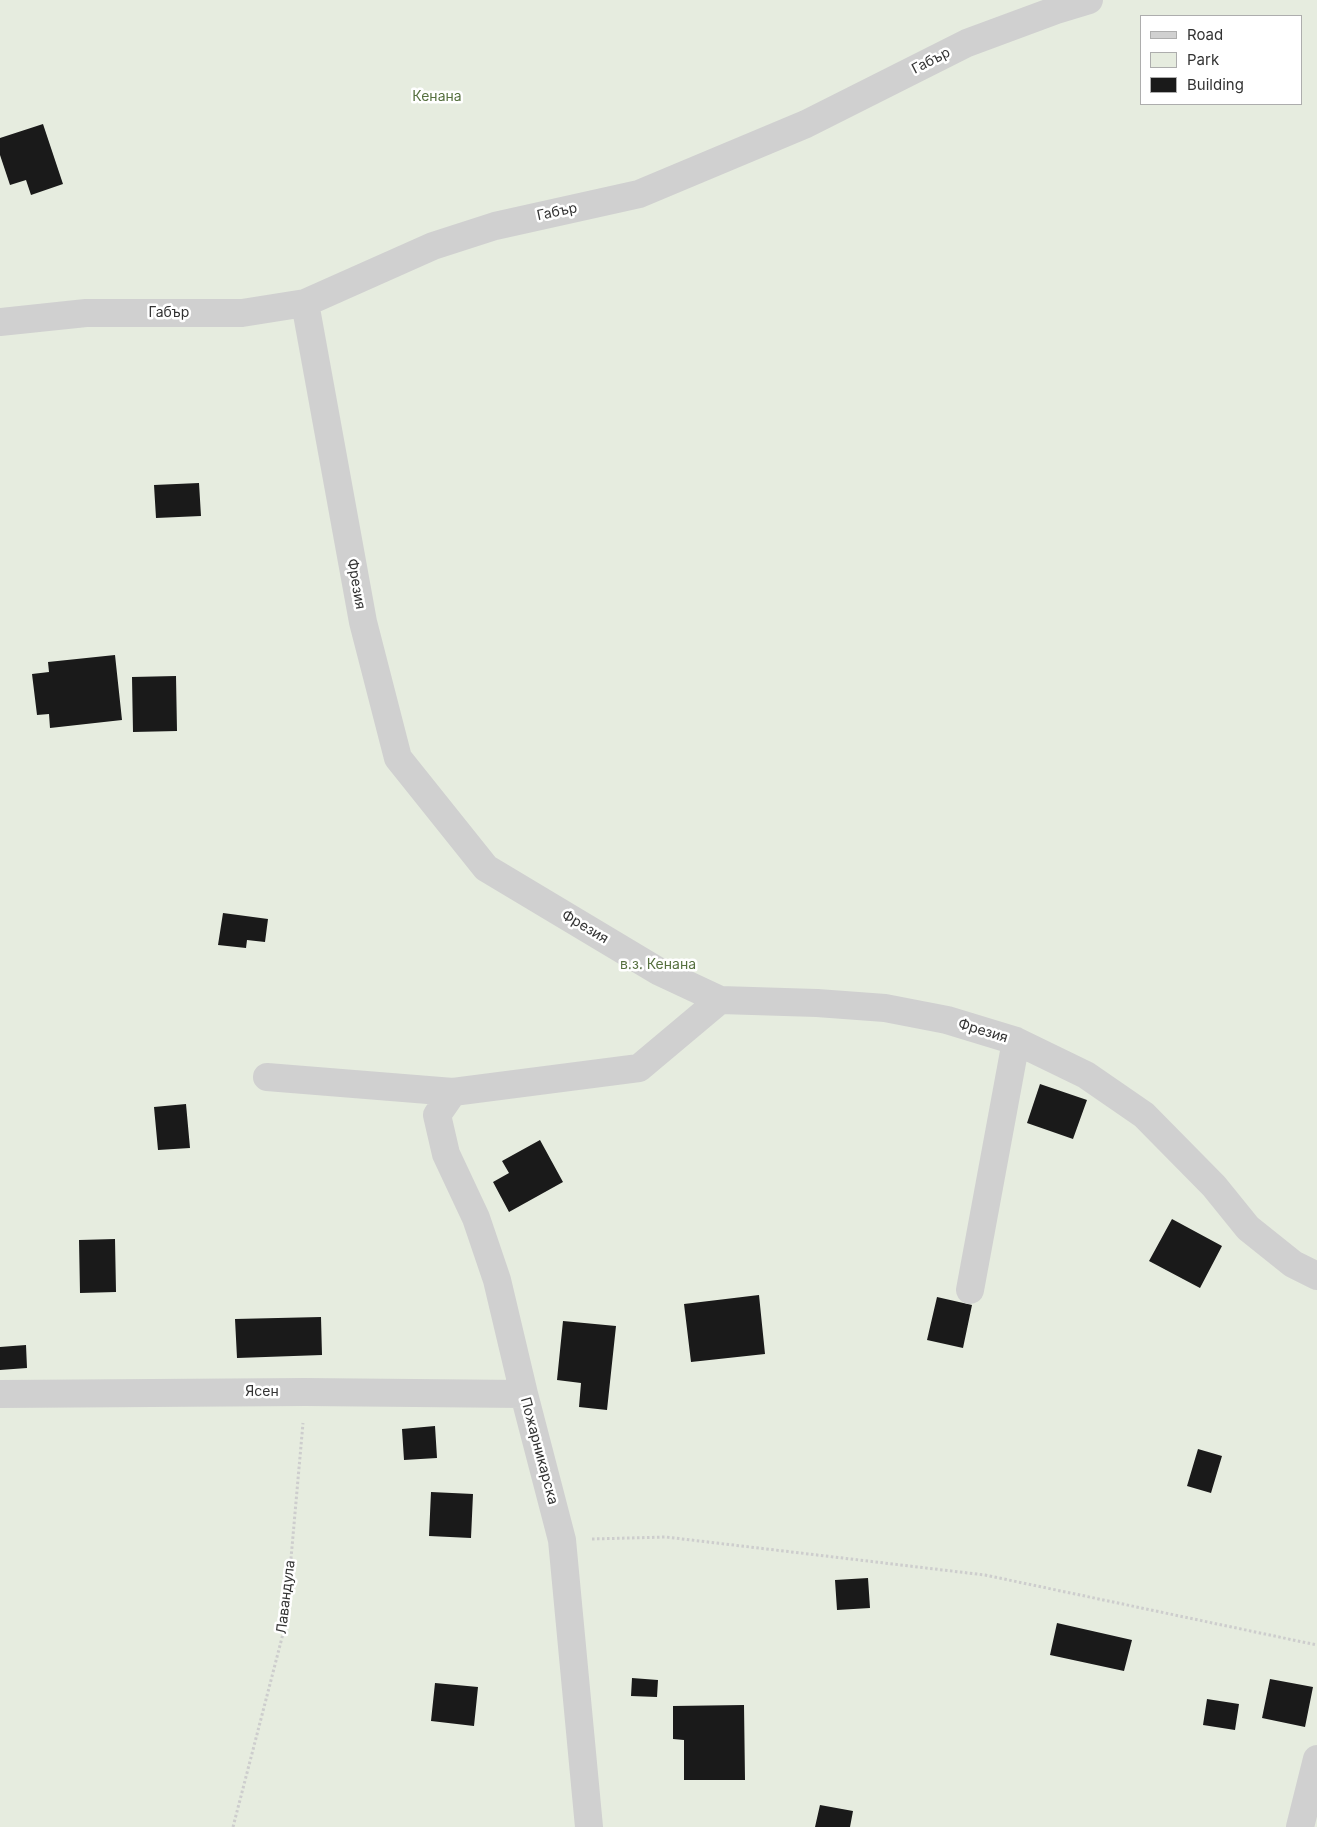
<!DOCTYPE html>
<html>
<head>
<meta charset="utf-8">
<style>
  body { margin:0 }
  #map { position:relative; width:1317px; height:1827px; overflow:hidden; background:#fff; font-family:Inter,sans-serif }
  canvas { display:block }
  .legend { position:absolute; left:1140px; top:15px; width:162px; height:90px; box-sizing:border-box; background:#fff; border:1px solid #adadad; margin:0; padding:6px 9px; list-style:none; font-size:15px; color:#333 }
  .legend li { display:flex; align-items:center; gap:10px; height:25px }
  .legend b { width:25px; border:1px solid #adadad }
</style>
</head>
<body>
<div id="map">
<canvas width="1317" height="1827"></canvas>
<ul class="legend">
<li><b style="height:6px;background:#d0d0d0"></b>Road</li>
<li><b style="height:14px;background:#e6ecdf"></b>Park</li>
<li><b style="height:14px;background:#1a1a1a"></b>Building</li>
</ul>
</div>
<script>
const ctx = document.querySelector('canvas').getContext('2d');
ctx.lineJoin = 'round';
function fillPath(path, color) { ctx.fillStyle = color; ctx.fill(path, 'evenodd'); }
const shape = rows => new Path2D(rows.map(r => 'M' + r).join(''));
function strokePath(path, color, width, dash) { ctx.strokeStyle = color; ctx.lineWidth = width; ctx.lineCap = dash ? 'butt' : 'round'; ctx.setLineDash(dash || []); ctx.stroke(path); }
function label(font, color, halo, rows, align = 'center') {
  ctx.font = font + ' Inter,sans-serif'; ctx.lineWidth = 5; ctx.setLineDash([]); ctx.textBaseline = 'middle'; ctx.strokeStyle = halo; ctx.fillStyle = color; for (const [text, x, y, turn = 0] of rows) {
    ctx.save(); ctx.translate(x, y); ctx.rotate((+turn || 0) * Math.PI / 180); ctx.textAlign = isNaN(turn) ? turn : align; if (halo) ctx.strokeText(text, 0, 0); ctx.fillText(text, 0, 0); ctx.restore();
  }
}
fillPath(shape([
  [0,0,1317,0,1317,1827,0,1827],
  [1141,16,1301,16,1301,104,1141,104]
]), '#e6ecdf');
fillPath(shape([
  [43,124,63,184,31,195,26,180,10,185,0,155,0,138],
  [199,483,201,516,156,518,154,485],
  [115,655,122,720,50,728,49,714,37,715,32,674,49,672,48,662],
  [176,676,177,731,133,732,132,677],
  [223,913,268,919,265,942,247,940,246,948,218,945],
  [1040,1084,1087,1100,1073,1139,1027,1123],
  [186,1104,190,1148,158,1150,154,1107],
  [540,1140,563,1182,509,1212,493,1182,509,1173,502,1161],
  [1172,1219,1222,1246,1200,1288,1149,1261],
  [115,1239,116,1292,80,1293,79,1240],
  [759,1295,765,1354,691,1362,684,1304],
  [937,1297,972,1305,963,1348,927,1340],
  [321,1317,322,1355,237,1358,235,1319],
  [563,1321,616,1326,607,1410,579,1407,581,1383,557,1380],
  [26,1345,27,1368,0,1370,0,1347],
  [435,1426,437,1458,404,1460,402,1429],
  [1198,1449,1222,1456,1211,1493,1187,1486],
  [431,1492,473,1494,471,1538,429,1536],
  [868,1578,870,1608,837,1610,835,1580],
  [1057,1623,1132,1640,1124,1671,1050,1655],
  [632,1678,658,1680,657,1697,631,1696],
  [1270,1679,1313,1687,1305,1727,1262,1718],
  [435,1683,478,1687,474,1726,431,1721],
  [1207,1699,1239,1704,1235,1730,1203,1725],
  [744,1705,745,1780,684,1780,684,1740,673,1739,673,1706],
  [820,1805,853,1811,850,1827,815,1827]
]), '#1a1a1a');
strokePath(shape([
  [592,1539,666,1537,985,1575,1317,1645],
  [233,1827,285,1626,303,1423]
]), '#cdcdcd', 3, [2.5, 2.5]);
strokePath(shape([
  [305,303,363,622,398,758,486,868,658,971,720,1000,817,1003,885,1008,947,1020,1016,1041,1086,1075,1144,1115,1214,1186,1248,1228,1293,1264,1317,1276],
  [0,322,86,313,242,313,305,303,433,246,495,226,639,194,806,124,967,43,1056,10,1089,0],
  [267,1077,453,1092,639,1068,720,1000],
  [453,1092,437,1115,446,1154,476,1218,497,1280,524,1394,562,1540,589,1827],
  [970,1290,1016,1041],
  [0,1394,305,1392,524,1394],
  [1300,1827,1317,1759]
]), '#d0d0d0', 28);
label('14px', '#333', '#fff', [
  ["Габър",931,61,-27],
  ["Габър",557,212,-12],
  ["Габър",169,313],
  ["Фрезия",356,584,80],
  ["Фрезия",585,927,31],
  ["Фрезия",983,1031,17],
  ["Ясен",262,1392],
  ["Пожарникарска",539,1451,75],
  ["Лавандула",286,1597,-83]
]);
label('14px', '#56703f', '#fff', [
  ["Кенана",437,97],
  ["в.з. Кенана",658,965]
]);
</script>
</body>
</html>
